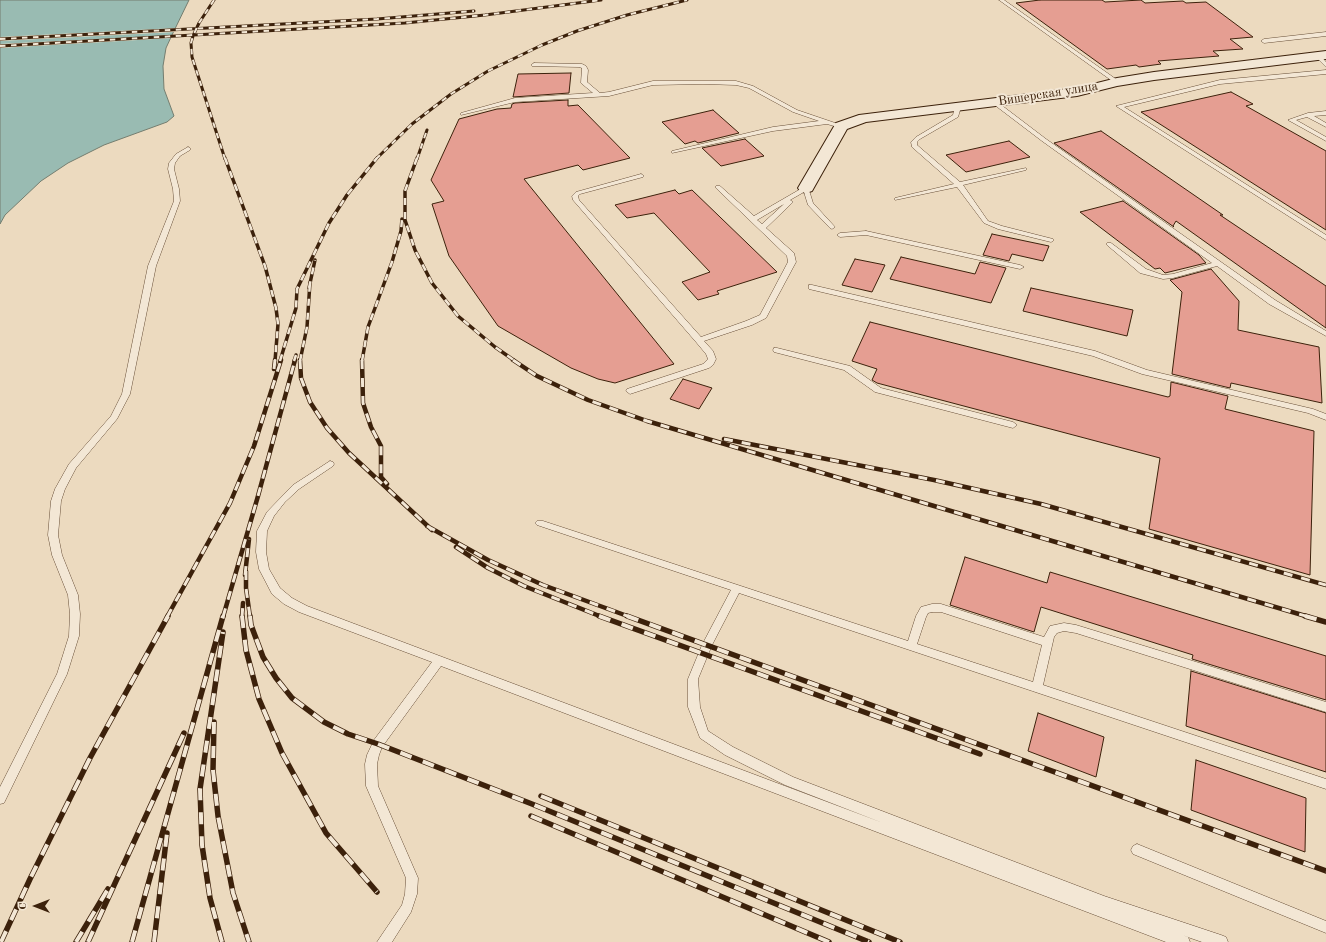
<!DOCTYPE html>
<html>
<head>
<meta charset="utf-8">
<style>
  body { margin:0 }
  #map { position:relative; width:1326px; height:942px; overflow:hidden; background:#ecdabf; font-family:"Old Standard TT",serif }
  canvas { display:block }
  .north { position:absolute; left:16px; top:886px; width:40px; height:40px; -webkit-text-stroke:3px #f3e7d5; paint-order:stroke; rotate:270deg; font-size:11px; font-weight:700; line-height:16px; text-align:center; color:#3c210b }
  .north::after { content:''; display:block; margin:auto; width:14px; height:18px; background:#3c210b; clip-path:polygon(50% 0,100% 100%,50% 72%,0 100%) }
</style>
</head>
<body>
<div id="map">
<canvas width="1326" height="942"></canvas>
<div class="north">С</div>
</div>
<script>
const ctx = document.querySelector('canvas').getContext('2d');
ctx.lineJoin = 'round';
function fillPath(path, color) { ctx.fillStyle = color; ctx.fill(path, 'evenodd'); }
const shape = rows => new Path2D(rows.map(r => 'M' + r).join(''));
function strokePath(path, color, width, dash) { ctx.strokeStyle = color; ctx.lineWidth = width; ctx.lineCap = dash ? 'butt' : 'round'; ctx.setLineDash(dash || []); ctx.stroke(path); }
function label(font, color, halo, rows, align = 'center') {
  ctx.font = font + ' "Old Standard TT",serif'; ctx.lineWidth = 4; ctx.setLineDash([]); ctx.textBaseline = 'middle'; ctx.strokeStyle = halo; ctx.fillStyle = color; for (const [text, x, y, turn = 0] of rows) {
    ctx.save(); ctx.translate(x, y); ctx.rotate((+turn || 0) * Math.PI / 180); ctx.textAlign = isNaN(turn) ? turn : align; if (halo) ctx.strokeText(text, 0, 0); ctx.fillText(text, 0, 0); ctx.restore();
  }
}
const water = shape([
  [0,0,189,0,172,35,166,48,163,66,164,89,174,116,167,122,104,145,68,163,41,181,5,215,0,224,0,0]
]);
fillPath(water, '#99bbb2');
strokePath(water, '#747d6f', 1);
fillPath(shape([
  [177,28,175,32,0,41,0,37],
  [174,35,172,38,0,48,0,44]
]), '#ecdabf');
const building = shape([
  [1040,0,1102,0,1105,2,1141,0,1145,3,1183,1,1186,3,1206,2,1253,37,1230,39,1243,49,1213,51,1219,56,1158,61,1161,64,1139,67,1136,65,1107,69,1016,3,1040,0],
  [571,73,569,93,513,97,518,74,571,73],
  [1231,92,1253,104,1246,106,1326,151,1326,230,1141,112,1231,92],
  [568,100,568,106,578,105,630,158,583,170,578,165,524,179,674,364,615,383,598,379,571,368,498,326,449,256,432,204,444,201,431,180,459,119,497,109,511,108,512,104,515,103,568,100],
  [713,110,739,133,698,143,695,141,685,144,662,122,713,110],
  [1101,131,1223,215,1220,215,1326,286,1326,328,1176,221,1173,226,1174,227,1054,143,1101,131],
  [745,139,764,156,721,166,702,148,745,139],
  [1009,141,1030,157,966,172,946,155,1009,141],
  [675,190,679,194,692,190,777,272,717,291,719,294,698,300,682,282,710,272,654,213,627,218,615,205,675,190],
  [1123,201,1199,255,1206,263,1165,273,1160,268,1155,269,1080,212,1123,201],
  [992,234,1049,246,1043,261,1012,254,1009,261,983,255,992,234],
  [901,257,975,274,980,262,1006,268,991,303,890,279,901,257],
  [855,259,885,265,872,292,842,285,855,259],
  [1211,269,1239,301,1238,330,1319,347,1322,403,1231,383,1230,388,1172,374,1182,292,1170,280,1211,269],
  [1031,288,1133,310,1127,336,1023,311,1031,288],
  [870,322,1168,397,1170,396,1171,382,1228,396,1225,409,1314,431,1310,575,1149,529,1160,458,877,383,872,380,877,369,852,361,870,322],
  [683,379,712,388,699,409,670,399,683,379],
  [965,557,1047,583,1050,572,1326,656,1326,700,1192,659,1193,655,1041,607,1034,632,950,605,965,557],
  [1191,671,1326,713,1326,772,1186,726,1191,671],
  [1038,713,1104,737,1096,777,1028,751,1038,713],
  [1196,760,1306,798,1305,852,1191,810,1196,760]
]);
fillPath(building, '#e59e92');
strokePath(building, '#3c210b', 1);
const lane = shape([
  [999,0,1004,0,1120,82,1115,83,999,0],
  [1326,32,1326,36,1264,43,1261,41,1264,39,1326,32],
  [1316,55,1320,55,1326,62,1326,67,1316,57,1316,55],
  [534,63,582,64,586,66,588,70,587,82,600,93,609,92,653,81,736,81,753,86,797,110,844,126,841,128,827,124,773,131,672,153,672,151,773,127,819,121,793,112,749,88,736,85,704,84,653,85,609,96,515,102,461,115,461,113,515,98,593,93,581,83,582,68,579,67,532,66,531,65,534,63],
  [1326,70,1326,74,1220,84,1124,107,1326,235,1326,240,1116,106,1220,80,1326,70],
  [992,101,996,101,1046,139,1275,300,1326,331,1326,336,1269,304,1217,266,1173,278,1163,279,1140,273,1107,245,1107,243,1111,243,1146,269,1163,275,1173,274,1212,263,1042,141,992,103,992,101],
  [958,105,961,107,958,117,920,139,917,142,917,145,960,182,1026,168,1026,170,963,185,988,221,1002,226,1053,239,1053,241,1051,242,998,229,984,223,957,187,895,200,895,198,954,184,912,147,911,142,916,137,953,115,955,107,958,105],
  [1326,111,1326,115,1314,116,1326,123,1326,127,1307,117,1296,120,1326,137,1326,141,1288,120,1308,113,1326,111],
  [188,147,190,148,190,150,180,156,175,163,174,169,179,189,180,201,156,266,130,394,117,419,76,468,65,489,61,501,58,535,62,555,78,595,80,614,79,636,67,674,4,803,0,804,0,787,57,674,69,636,70,614,68,595,52,555,48,535,51,501,55,489,69,464,111,416,122,394,148,266,174,201,173,189,168,169,169,163,176,154,188,147],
  [641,174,644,176,643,177,580,194,578,196,579,200,701,337,746,321,760,315,788,262,787,256,716,188,716,186,720,186,754,216,804,187,808,187,813,203,835,227,832,229,830,228,808,205,804,192,790,200,793,202,792,203,766,228,794,253,796,262,766,318,752,325,704,341,713,351,716,359,713,365,709,368,630,394,626,391,627,389,703,364,708,359,706,354,696,342,573,200,572,196,576,192,641,174],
  [784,204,762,224,757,220,784,204],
  [866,231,1020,265,1024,267,1020,269,866,235,840,237,837,235,840,233,866,231],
  [809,285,812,285,1095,351,1147,370,1313,409,1326,414,1326,420,1308,413,1142,374,1093,356,809,289,809,285],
  [774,348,777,348,850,366,881,388,1013,422,1017,425,1013,428,875,392,844,370,774,352,773,350,774,348],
  [330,461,333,462,334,464,333,466,299,489,285,502,274,516,267,531,266,552,269,569,280,588,292,598,307,606,883,823,785,785,725,755,700,738,688,707,688,679,702,645,731,590,537,525,535,523,537,521,543,521,908,641,916,616,921,607,932,604,941,604,1044,637,1050,626,1064,623,1076,625,1326,702,1326,712,1076,633,1064,631,1057,633,1054,637,1043,685,1326,779,1326,789,739,593,712,645,698,679,700,707,708,731,733,747,793,777,1104,896,1221,935,1226,937,1228,942,1202,942,1182,935,1188,937,1190,942,1166,942,441,666,382,747,379,755,377,764,378,786,418,878,417,894,411,912,392,942,377,942,402,905,405,894,406,878,366,786,365,764,367,755,374,740,432,662,299,612,284,604,272,594,259,569,256,552,257,531,267,512,293,485,330,461],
  [932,612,941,612,1042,645,1033,682,917,644,926,617,928,613,932,612],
  [1137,844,1326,921,1326,933,1133,854,1131,850,1133,846,1137,844]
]);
const secondary = shape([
  [1326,51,1326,59,1154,80,1117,86,1077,96,866,122,847,129,812,191,806,193,800,191,798,188,836,123,859,115,1077,88,1117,78,1154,72,1326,51]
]);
strokePath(lane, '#684f38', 1);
strokePath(secondary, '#3c210b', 2);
fillPath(lane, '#f3e7d5');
fillPath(secondary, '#f3e7d5');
const railFar3 = shape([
  [214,0,199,23,193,36,191,43,192,57,225,159],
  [0,39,377,19,474,11],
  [0,46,405,23,485,15,601,0],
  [376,159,412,124,451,94,488,71,542,45,577,31,627,15,687,0],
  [417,159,427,130]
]);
const railFar2 = shape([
  [225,158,265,266,276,308,278,324,275,361],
  [417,158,405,191,405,220,415,250,432,283,458,316,495,347,515,361],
  [309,288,315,260],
  [280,361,296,308,297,289,329,223,347,195,377,158],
  [294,361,296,355],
  [300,361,307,327,310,282],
  [362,361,368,327,392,262,401,231,402,219]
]);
const railFar1 = shape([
  [300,360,301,378,310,402,327,428,349,453,432,530],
  [362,360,363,403,371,427,381,446,381,477,387,484],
  [513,360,537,376,588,400,647,421,1309,617],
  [274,369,275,360],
  [724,439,934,480,1041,504,1326,585],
  [427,526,488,560,543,585,630,617],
  [456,547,488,568,524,586,602,617],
  [246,571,246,588,250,617],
  [245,575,249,539],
  [167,617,230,503,254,446,281,360],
  [223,617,258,496,295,360],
  [242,617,243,603]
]);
const rail = shape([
  [242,616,246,650,259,699,282,753,326,833,377,892],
  [250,616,251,625,263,657,276,678,292,698,324,722,348,734,378,744,532,804,869,942],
  [599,616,980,754],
  [627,616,1326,871],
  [1305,616,1326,622],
  [214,722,213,770,218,816,233,893,249,942],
  [541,796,900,942],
  [531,816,829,942],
  [1,942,30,879,90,758,168,616],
  [76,942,108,889],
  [88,942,184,733],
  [132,942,223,616],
  [154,942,167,833],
  [222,942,210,898,202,845,200,789,223,632]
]);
strokePath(railFar3, '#3c210b', 3);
strokePath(railFar2, '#3c210b', 3.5);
strokePath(railFar1, '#3c210b', 4.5);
strokePath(rail, '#3c210b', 5.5);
strokePath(railFar3, '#f3e7d5', 2, [5.5]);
strokePath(railFar2, '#f3e7d5', 2.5, [7]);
strokePath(railFar1, '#f3e7d5', 3, [9]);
strokePath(rail, '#f3e7d5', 4, [12]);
label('13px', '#3c210b', '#f3e7d5', [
  ["Вишерская улица",1048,94,-9]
]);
</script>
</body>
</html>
